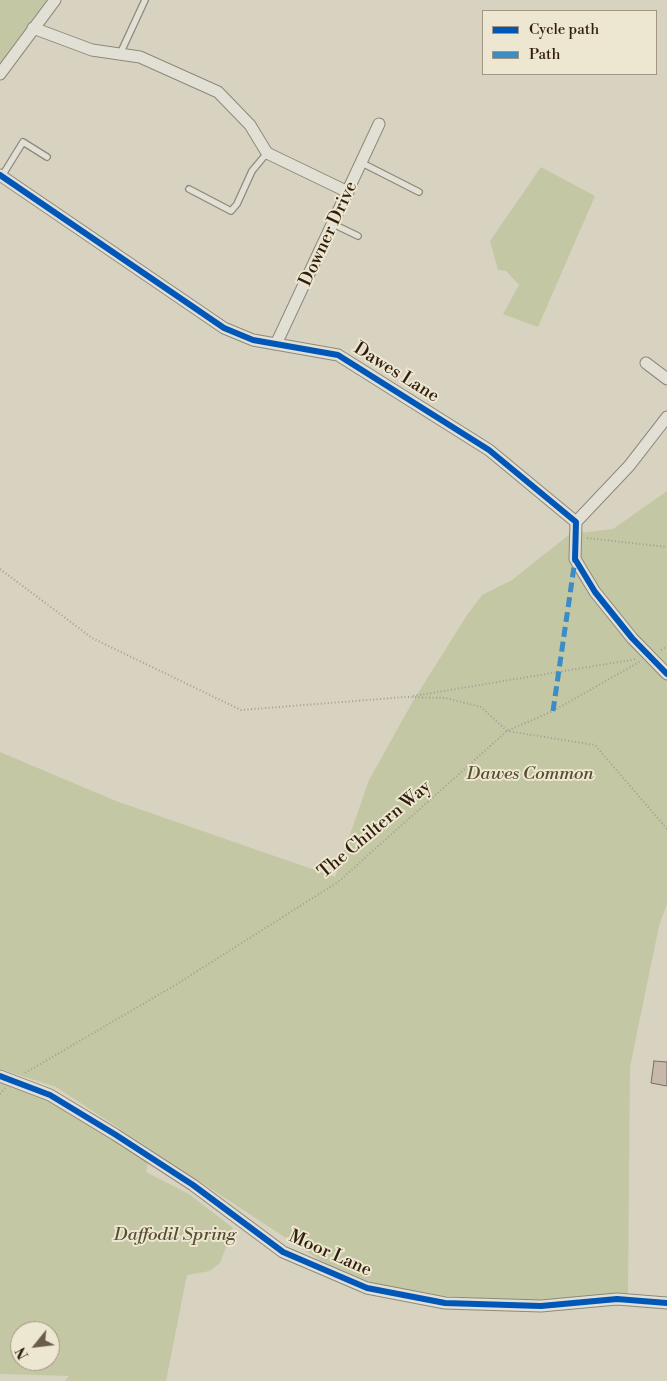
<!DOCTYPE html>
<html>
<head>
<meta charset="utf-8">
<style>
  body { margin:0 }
  #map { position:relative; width:667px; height:1381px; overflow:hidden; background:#d8d3c0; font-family:"Libre Bodoni",serif }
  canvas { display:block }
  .legend { position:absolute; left:482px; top:10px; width:175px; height:65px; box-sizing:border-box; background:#ede6d0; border:1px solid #a19681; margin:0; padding:6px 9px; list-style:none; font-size:15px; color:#2f1e0b }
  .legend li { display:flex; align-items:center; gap:10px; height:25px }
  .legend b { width:25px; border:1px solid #a19681 }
  .north { position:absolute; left:10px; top:1321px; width:50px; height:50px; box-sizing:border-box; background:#ede6d0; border:1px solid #a19681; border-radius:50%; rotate:241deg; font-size:14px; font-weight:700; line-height:20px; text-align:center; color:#2f1e0b }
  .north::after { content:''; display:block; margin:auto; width:18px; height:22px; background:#6a5d4a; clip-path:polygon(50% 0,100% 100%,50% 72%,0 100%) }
</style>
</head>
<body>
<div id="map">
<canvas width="667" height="1381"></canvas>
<ul class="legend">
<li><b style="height:6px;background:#0057b8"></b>Cycle path</li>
<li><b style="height:6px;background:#3c8dc6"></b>Path</li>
</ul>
<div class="north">N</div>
</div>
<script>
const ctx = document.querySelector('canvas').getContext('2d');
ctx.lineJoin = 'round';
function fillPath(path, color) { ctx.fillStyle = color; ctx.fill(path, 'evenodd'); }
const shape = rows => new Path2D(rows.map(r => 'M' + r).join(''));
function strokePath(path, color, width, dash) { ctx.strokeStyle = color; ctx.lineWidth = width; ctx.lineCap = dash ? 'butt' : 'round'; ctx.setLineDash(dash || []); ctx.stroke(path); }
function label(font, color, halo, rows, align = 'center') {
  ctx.font = font + ' "Libre Bodoni",serif'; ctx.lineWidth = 4; ctx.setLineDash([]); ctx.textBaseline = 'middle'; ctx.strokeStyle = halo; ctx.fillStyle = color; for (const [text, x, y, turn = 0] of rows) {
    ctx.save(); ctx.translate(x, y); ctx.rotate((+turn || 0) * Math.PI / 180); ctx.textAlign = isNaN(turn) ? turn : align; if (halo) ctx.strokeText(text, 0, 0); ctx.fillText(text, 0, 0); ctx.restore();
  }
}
fillPath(shape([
  [0,0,49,0,0,67],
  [541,167,595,196,538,327,503,314,519,285,506,271,498,270,490,241],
  [667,491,667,904,659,926,630,1067,628,1293,523,1301,445,1296,378,1285,324,1263,56,1087,0,1069,0,752,116,801,335,877,369,780,413,701,467,615,482,595,512,580,570,534,613,529],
  [0,1080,66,1108,148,1162,146,1172,189,1194,233,1228,220,1263,210,1271,187,1275,166,1381,65,1381,69,1376,0,1374],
  [20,1331,50,1331,50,1361,20,1361]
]), '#c4c7a4');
const building = shape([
  [654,1061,667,1062,667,1086,651,1083,654,1061]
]);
fillPath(building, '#c7b8a9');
strokePath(building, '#746f63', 1);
const lane = shape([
  [120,54,145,0],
  [362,163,419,192],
  [2,176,23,142,47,157],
  [189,189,231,211,237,204,252,171,267,153],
  [333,224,358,236]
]);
const street = shape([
  [33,28,92,50,140,57,218,92,250,125,267,153,348,192],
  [0,74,55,0],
  [0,175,224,328,253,340,338,355,489,450,576,522,575,559,595,592,632,638,667,674],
  [277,342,379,124],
  [646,363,667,379],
  [576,522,629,466,667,417],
  [0,1076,50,1095,116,1135,193,1185,283,1252,367,1288,445,1303,541,1306,617,1299,667,1303]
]);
strokePath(lane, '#8d887b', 8);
strokePath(street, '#8d887b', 13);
strokePath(shape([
  [587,538,667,547],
  [0,569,92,638,241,710,405,697,446,698,481,707,507,731,595,745,667,829],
  [661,650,667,646],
  [413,696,637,659],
  [25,1073,177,984,338,882,507,731,553,711,641,661],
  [0,1094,5,1088]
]), '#a19d93', 2, [1, 2.5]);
strokePath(lane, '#e2dfd5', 5.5);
strokePath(street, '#e2dfd5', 11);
strokePath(shape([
  [553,711,575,560]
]), '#3c8dc6', 5, [10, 5]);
strokePath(shape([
  [0,175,224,328,253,340,338,355,489,450,576,522,575,559,595,592,632,638,667,674],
  [0,1076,50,1095,116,1135,193,1185,283,1252,367,1288,445,1303,541,1306,617,1299,667,1303]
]), '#0057b8', 6);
label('18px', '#2f1e0b', '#ede6d0', [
  ["Downer Drive",329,234,-65],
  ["Dawes Lane",396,373,32],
  ["The Chiltern Way",375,830,-40],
  ["Moor Lane",330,1254,24]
]);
label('italic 18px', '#574e32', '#ede6d0', [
  ["Dawes Common",530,775],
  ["Daffodil Spring",175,1236]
]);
</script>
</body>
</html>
